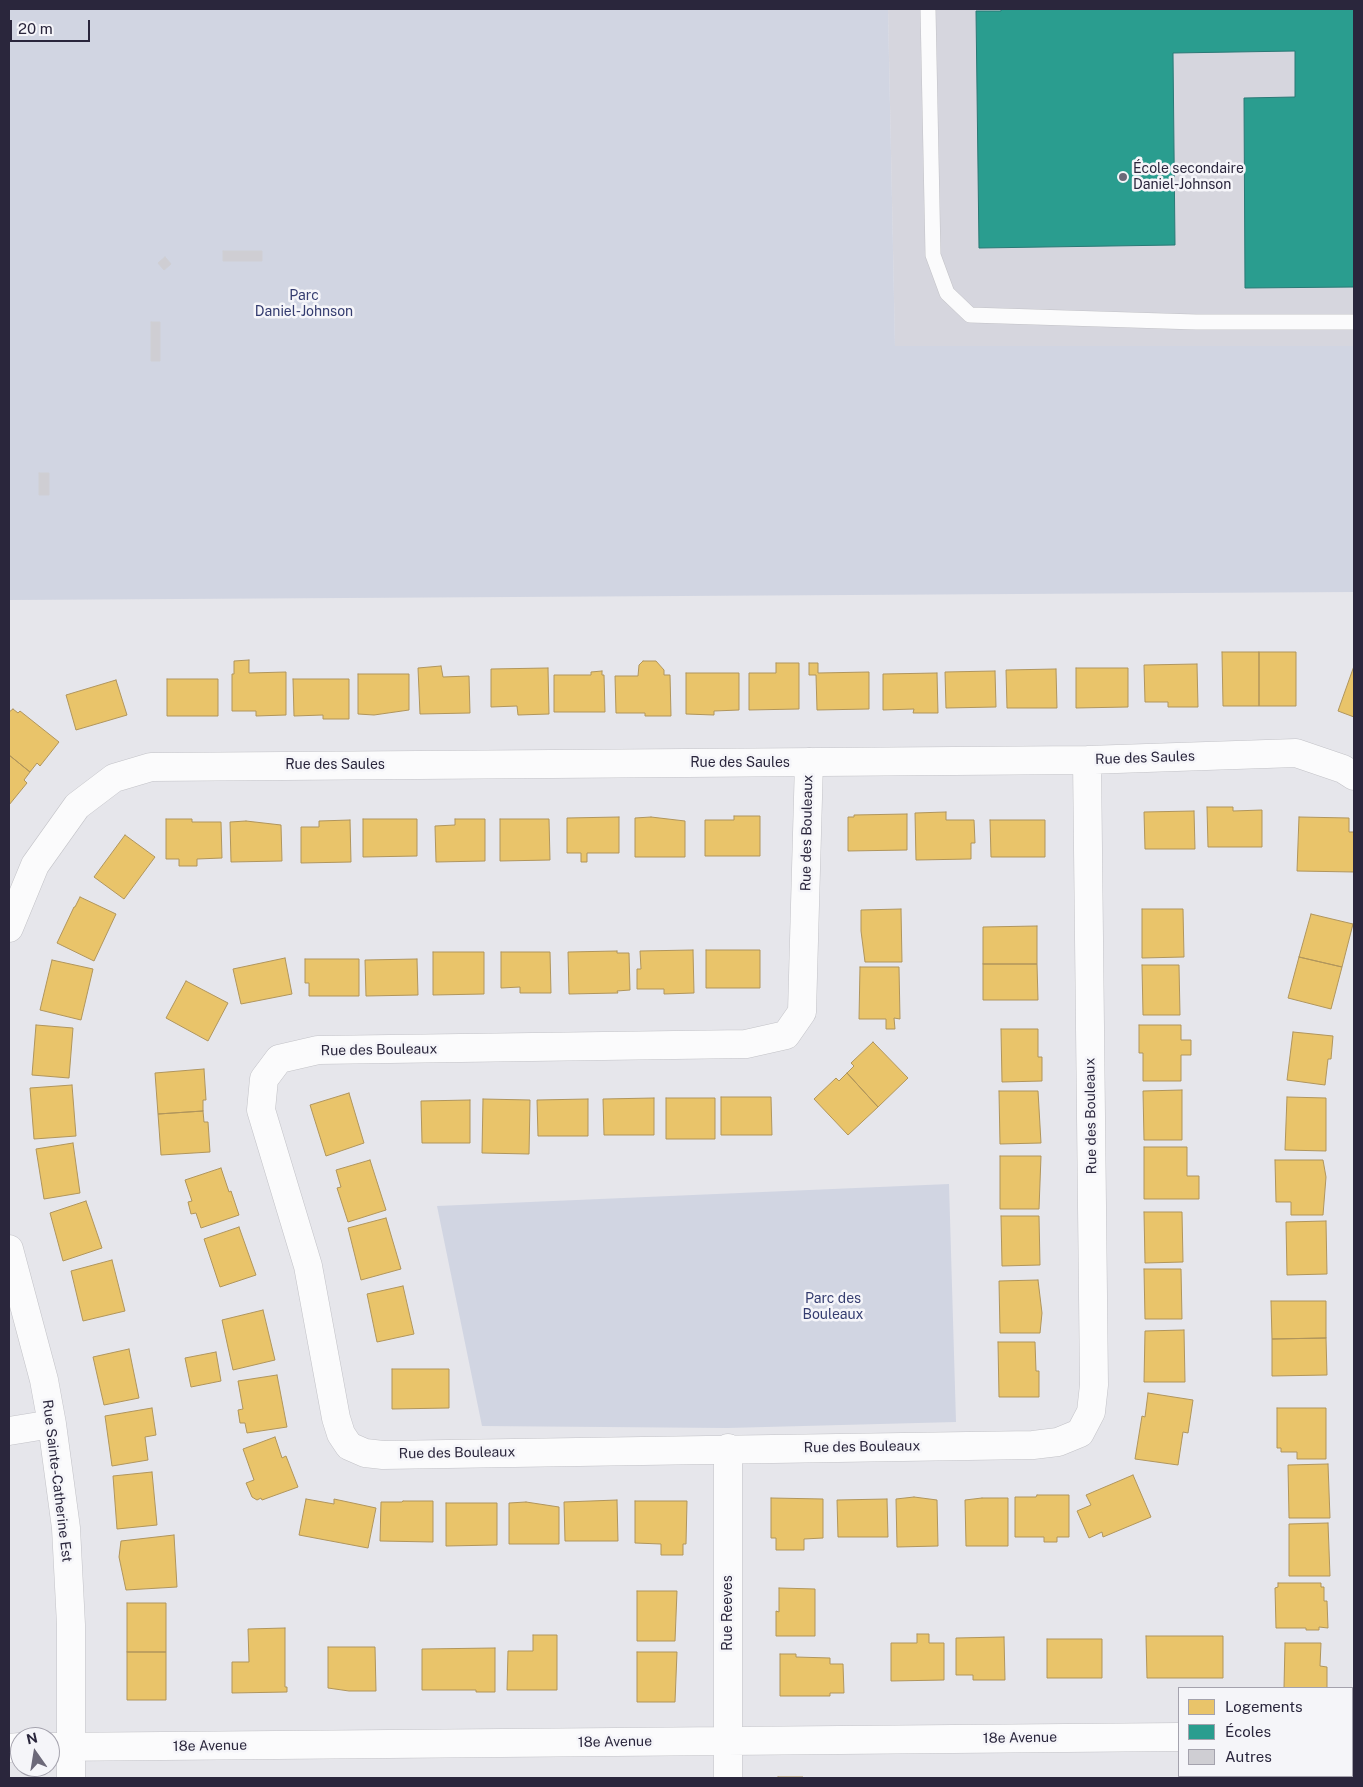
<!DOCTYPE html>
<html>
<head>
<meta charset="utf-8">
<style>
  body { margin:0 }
  #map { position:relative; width:1363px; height:1787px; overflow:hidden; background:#e6e6eb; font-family:"Public Sans",sans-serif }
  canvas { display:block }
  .frame { position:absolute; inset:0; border:10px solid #2a263c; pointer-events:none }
  .legend { position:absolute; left:1178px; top:1687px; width:175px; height:90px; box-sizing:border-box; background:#f5f5f9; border:1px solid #a4a2ad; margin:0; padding:6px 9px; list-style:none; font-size:15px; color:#2a263c }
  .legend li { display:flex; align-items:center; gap:10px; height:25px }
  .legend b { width:25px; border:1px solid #a4a2ad }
  .north { position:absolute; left:10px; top:1727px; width:50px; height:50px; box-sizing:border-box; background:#f5f5f9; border:1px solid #a4a2ad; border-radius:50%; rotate:347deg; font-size:14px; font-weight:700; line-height:20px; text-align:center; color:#2a263c }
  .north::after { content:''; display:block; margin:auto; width:18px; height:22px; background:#6c6979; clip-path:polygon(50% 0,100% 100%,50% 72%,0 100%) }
  .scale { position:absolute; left:10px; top:20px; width:80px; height:22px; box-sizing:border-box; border:2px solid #2a263c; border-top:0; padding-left:6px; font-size:15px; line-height:18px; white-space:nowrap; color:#2a263c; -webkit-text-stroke:4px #f5f5f9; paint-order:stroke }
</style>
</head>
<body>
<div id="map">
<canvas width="1363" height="1787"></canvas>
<div class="frame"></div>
<ul class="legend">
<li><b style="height:14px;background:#e9c46a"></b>Logements</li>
<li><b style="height:14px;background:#2a9d8f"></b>Écoles</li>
<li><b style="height:14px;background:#cfced3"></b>Autres</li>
</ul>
<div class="north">N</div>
<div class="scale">20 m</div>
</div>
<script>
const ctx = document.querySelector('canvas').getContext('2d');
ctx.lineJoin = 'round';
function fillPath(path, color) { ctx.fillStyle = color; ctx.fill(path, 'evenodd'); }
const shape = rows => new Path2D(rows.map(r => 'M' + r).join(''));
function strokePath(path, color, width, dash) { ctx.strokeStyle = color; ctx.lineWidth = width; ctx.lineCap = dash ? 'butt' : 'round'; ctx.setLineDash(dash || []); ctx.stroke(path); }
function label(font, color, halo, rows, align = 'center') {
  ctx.font = font + ' "Public Sans",sans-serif'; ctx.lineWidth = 5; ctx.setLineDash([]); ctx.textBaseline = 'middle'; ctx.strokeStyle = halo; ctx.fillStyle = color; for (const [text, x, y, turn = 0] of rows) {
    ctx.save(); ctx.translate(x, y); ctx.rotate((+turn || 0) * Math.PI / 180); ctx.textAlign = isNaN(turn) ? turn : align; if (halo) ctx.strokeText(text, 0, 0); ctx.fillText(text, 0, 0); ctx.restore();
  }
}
fillPath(shape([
  [888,9,1354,9,1354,346,895,346]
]), '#d6d6de');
fillPath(shape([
  [9,9,888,9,895,346,1354,346,1354,592,9,600],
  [949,1184,956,1422,727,1428,482,1426,437,1206]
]), '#d1d5e2');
const homes = shape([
  [1222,652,1259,652,1259,706,1223,706,1222,652],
  [1259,652,1296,652,1296,706,1259,706,1259,652],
  [249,660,249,673,286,672,286,715,256,716,256,711,232,711,232,674,234,674,234,661,249,660],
  [643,661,656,661,664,670,664,675,670,675,671,716,645,716,645,713,616,713,615,676,638,676,639,665,643,661],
  [776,663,799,663,799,709,749,710,749,673,776,673,776,663],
  [809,663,818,663,818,673,869,672,869,709,817,710,816,675,809,675,809,663],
  [1197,664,1198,707,1168,707,1168,702,1145,702,1144,665,1197,664],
  [441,666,443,677,469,676,470,713,420,714,418,668,441,666],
  [1354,666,1354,717,1338,711,1354,666],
  [548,668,549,714,518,715,517,706,491,707,491,669,548,668],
  [1076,668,1128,668,1128,707,1076,708,1076,668],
  [1056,669,1057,708,1007,708,1006,670,1056,669],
  [602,671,602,675,604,675,605,712,554,712,554,675,591,675,591,672,602,671],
  [995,671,996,707,946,708,945,672,995,671],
  [686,673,739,673,739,710,714,711,714,715,686,714,686,673],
  [937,673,938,713,913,713,914,709,883,710,883,674,937,673],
  [358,674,409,674,409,710,374,715,358,714,358,674],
  [167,679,218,679,218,716,167,716,167,679],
  [293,679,349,679,349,719,323,719,323,715,294,716,293,679],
  [116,680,127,715,76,730,66,695,116,680],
  [13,709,18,713,20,711,59,742,40,766,37,763,30,772,9,755,9,712,13,709],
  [9,755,30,772,24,780,27,783,9,805,9,755],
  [1207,807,1233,807,1233,811,1262,810,1262,847,1208,847,1207,807],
  [1194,811,1195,849,1145,849,1144,812,1194,811],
  [946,812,946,820,974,820,975,843,971,843,971,859,916,860,915,813,946,812],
  [907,814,907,850,848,851,848,817,854,817,854,815,907,814],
  [734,816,760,816,760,856,705,856,705,820,734,820,734,816],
  [619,817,619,853,587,853,587,862,581,862,581,853,567,853,567,818,619,817],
  [651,817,685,821,685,857,635,857,635,818,651,817],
  [1299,817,1349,818,1349,832,1354,832,1354,872,1297,871,1299,817],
  [166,819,192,819,192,822,221,822,222,858,197,859,197,866,179,866,179,859,166,859,166,819],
  [363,819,417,819,417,856,363,857,363,819],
  [455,819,485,819,485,861,436,862,435,826,455,825,455,819],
  [500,819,549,819,550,860,500,861,500,819],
  [350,820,351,862,301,863,301,827,319,827,319,821,350,820],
  [990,820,1045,820,1045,857,991,857,990,820],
  [246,821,281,825,282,861,231,862,230,822,246,821],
  [125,835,155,857,124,899,94,877,125,835],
  [80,897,116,914,94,961,57,943,74,907,75,907,80,897],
  [901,909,902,962,865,962,861,931,861,910,901,909],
  [1142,909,1183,909,1184,957,1142,958,1142,909],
  [1311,914,1353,924,1342,967,1299,957,1311,914],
  [1037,926,1037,964,983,964,983,927,1037,926],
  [693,950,694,993,664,994,664,989,637,989,637,969,641,969,640,951,693,950],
  [706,950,760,950,760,988,706,988,706,950],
  [617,951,617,953,629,953,630,990,617,991,618,993,569,994,568,952,617,951],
  [433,952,484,952,484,994,433,995,433,952],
  [501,952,550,952,551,993,520,993,520,987,501,988,501,952],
  [1299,957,1342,967,1331,1009,1288,998,1299,957],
  [285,958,292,994,241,1004,233,969,285,958],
  [305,959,359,959,359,996,309,996,309,983,305,983,305,959],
  [417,959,418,995,366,996,365,960,417,959],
  [52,960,93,969,81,1020,40,1010,52,960],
  [983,964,1037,964,1038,1000,983,1000,983,964],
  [1142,965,1179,965,1180,1015,1143,1015,1142,965],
  [860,967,899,967,900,1019,894,1018,895,1029,886,1029,886,1019,859,1019,860,967],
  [186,981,228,1003,208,1041,166,1018,186,981],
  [36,1025,73,1028,69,1078,32,1075,36,1025],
  [1139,1025,1181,1025,1181,1040,1191,1040,1191,1055,1181,1055,1181,1081,1143,1081,1143,1053,1139,1053,1139,1025],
  [1001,1029,1038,1029,1038,1057,1042,1057,1042,1081,1002,1082,1001,1029],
  [1293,1032,1333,1036,1331,1059,1328,1059,1325,1085,1287,1080,1293,1032],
  [873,1042,908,1078,878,1107,847,1073,854,1066,851,1063,873,1042],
  [204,1069,206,1100,203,1100,203,1111,158,1114,155,1073,204,1069],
  [847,1073,878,1107,848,1135,814,1099,836,1078,839,1081,847,1073],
  [72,1085,76,1136,34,1139,30,1088,72,1085],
  [1182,1090,1182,1140,1144,1140,1143,1091,1182,1090],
  [999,1091,1038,1091,1041,1143,1000,1144,999,1091],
  [349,1093,364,1143,326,1156,310,1105,349,1093],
  [721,1097,771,1097,772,1135,721,1135,721,1097],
  [1287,1097,1326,1098,1326,1151,1285,1150,1287,1097],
  [654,1098,654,1135,604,1135,603,1099,654,1098],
  [666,1098,715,1098,715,1139,666,1139,666,1098],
  [483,1099,530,1100,529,1154,482,1153,483,1099],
  [588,1099,588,1136,538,1136,537,1100,588,1099],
  [470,1100,470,1143,422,1143,421,1101,470,1100],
  [203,1111,204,1122,208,1122,210,1152,161,1155,158,1114,203,1111],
  [73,1143,80,1193,44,1199,36,1149,73,1143],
  [1144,1147,1187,1147,1187,1176,1199,1176,1199,1199,1144,1199,1144,1147],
  [1000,1156,1041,1156,1039,1209,1000,1209,1000,1156],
  [370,1160,386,1210,348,1222,337,1188,341,1187,336,1170,370,1160],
  [1275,1160,1323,1160,1326,1177,1323,1215,1291,1215,1291,1202,1276,1202,1275,1160],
  [221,1168,229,1192,231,1191,239,1215,201,1228,196,1213,191,1214,188,1202,192,1201,185,1180,221,1168],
  [86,1201,102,1248,63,1261,50,1213,86,1201],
  [1144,1212,1182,1212,1183,1262,1145,1263,1144,1212],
  [1001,1216,1039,1216,1040,1265,1002,1266,1001,1216],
  [386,1218,401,1269,361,1280,348,1228,386,1218],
  [1326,1221,1327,1274,1287,1275,1286,1222,1326,1221],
  [239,1227,256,1275,220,1287,204,1239,239,1227],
  [112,1260,125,1311,83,1321,71,1271,112,1260],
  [1144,1269,1181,1269,1182,1319,1145,1319,1144,1269],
  [1038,1280,1042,1313,1040,1333,1000,1333,999,1281,1038,1280],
  [403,1286,414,1334,377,1342,367,1294,403,1286],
  [1271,1301,1326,1301,1326,1338,1272,1339,1271,1301],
  [263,1310,275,1360,233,1370,222,1320,263,1310],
  [1184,1330,1185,1382,1144,1382,1145,1331,1184,1330],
  [1326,1338,1327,1375,1272,1376,1272,1339,1326,1338],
  [998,1342,1035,1342,1036,1371,1039,1371,1039,1397,999,1397,998,1342],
  [129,1349,139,1398,104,1405,93,1357,129,1349],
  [216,1352,221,1381,191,1387,185,1358,216,1352],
  [392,1369,449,1369,449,1408,392,1409,392,1369],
  [277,1375,287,1427,247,1433,245,1423,240,1423,238,1410,243,1409,238,1381,277,1375],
  [1148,1393,1193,1400,1188,1433,1183,1432,1178,1465,1135,1459,1142,1416,1145,1417,1148,1393],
  [152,1408,156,1435,145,1437,148,1460,112,1466,105,1416,152,1408],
  [1277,1408,1326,1408,1326,1459,1297,1459,1297,1452,1281,1452,1281,1448,1277,1448,1277,1408],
  [275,1437,282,1458,286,1456,298,1487,262,1500,261,1498,257,1500,252,1497,246,1483,254,1480,243,1449,275,1437],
  [1328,1464,1330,1518,1289,1518,1288,1465,1328,1464],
  [152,1472,157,1525,117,1529,113,1476,152,1472],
  [1133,1475,1151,1517,1103,1537,1102,1532,1089,1538,1077,1511,1091,1505,1086,1495,1133,1475],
  [1037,1495,1069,1495,1069,1537,1057,1537,1057,1542,1044,1542,1044,1537,1015,1537,1015,1497,1036,1497,1037,1495],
  [914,1497,937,1500,938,1546,897,1547,896,1499,914,1497],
  [771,1498,823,1499,823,1538,804,1539,804,1550,776,1550,776,1538,771,1538,771,1498],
  [982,1498,1008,1498,1008,1546,966,1546,965,1500,982,1498],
  [306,1499,334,1504,334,1499,376,1508,368,1548,299,1535,306,1499],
  [887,1499,888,1537,838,1537,837,1500,887,1499],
  [617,1500,618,1541,565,1541,564,1502,617,1500],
  [403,1501,433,1501,433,1542,380,1541,381,1502,402,1502,403,1501],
  [635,1501,687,1501,686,1544,683,1544,683,1555,661,1555,661,1544,635,1543,635,1501],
  [526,1502,559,1507,559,1544,509,1544,509,1503,526,1502],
  [446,1503,497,1503,497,1545,446,1546,446,1503],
  [1328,1523,1330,1576,1289,1576,1289,1524,1328,1523],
  [174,1535,177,1587,126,1590,119,1557,121,1541,174,1535],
  [1278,1583,1321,1583,1321,1587,1324,1587,1324,1601,1327,1601,1328,1628,1319,1627,1319,1630,1306,1630,1306,1628,1276,1628,1275,1588,1278,1587,1278,1583],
  [779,1588,815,1589,815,1636,776,1636,776,1611,779,1612,779,1588],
  [637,1591,677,1591,675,1641,637,1641,637,1591],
  [127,1603,166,1603,166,1652,127,1652,127,1603],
  [285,1628,285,1687,287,1687,287,1692,232,1693,232,1662,249,1662,248,1629,285,1628],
  [917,1634,929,1634,929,1643,944,1643,944,1680,891,1681,891,1643,917,1643,917,1634],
  [533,1635,557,1635,557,1690,507,1690,508,1651,533,1651,533,1635],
  [1146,1636,1223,1636,1223,1678,1147,1678,1146,1636],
  [1004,1637,1005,1680,973,1680,973,1675,956,1675,956,1638,1004,1637],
  [1047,1639,1102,1639,1102,1678,1047,1678,1047,1639],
  [1285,1643,1321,1643,1320,1666,1327,1667,1327,1688,1284,1688,1285,1643],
  [328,1647,375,1647,376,1691,349,1691,328,1688,328,1647],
  [495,1648,495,1692,476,1692,476,1690,422,1690,422,1649,495,1648],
  [127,1652,166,1652,166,1700,127,1700,127,1652],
  [637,1652,677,1652,675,1702,637,1702,637,1652],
  [780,1654,796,1654,796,1657,830,1658,830,1664,843,1664,844,1693,830,1693,830,1696,780,1696,780,1654],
  [1284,1776,1328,1776,1328,1778,1284,1778,1284,1776],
  [778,1777,803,1777,803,1778,778,1778,778,1777]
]);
fillPath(homes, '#e9c46a');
strokePath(homes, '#b0955c', 1);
const schools = shape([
  [1001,9,1354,9,1354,287,1245,288,1244,98,1295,97,1295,51,1173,53,1175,245,979,248,976,11,1001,11,1001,9]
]);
fillPath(schools, '#2a9d8f');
strokePath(schools, '#2a7976', 1);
const building = shape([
  [223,251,262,251,262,261,223,261,223,251],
  [165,257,171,264,164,270,158,263,165,257],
  [151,322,160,322,160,361,151,361,151,322],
  [39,473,49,473,49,495,39,495,39,473]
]);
fillPath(building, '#cfced3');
strokePath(building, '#cfcfd4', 1);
const service = shape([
  [928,9,933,255,947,293,970,315,1196,322,1354,322]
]);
const minor = shape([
  [809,762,802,1012,786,1035,746,1044,318,1050,279,1059,264,1079,261,1110,308,1266,336,1418,341,1434,349,1446,365,1453,383,1455,1033,1445,1058,1442,1080,1433,1091,1412,1094,1385,1087,760],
  [9,928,35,865,77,806,114,778,151,767,1087,760,1296,753,1343,769,1354,776],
  [9,1249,44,1380,52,1424,66,1528,71,1625,71,1778],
  [9,1431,52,1424],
  [1352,1735,1354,1735],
  [50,1747,1179,1737],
  [9,1748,20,1747],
  [728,1778,728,1448]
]);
strokePath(service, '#c2c2c7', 16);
strokePath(minor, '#c2c2c7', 29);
strokePath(service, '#fbfbfc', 15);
strokePath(minor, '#fbfbfc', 28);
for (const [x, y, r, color] of [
  [1123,177,5,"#6c6979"]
]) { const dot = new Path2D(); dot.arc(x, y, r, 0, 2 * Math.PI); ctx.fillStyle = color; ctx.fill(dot); strokePath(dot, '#f5f5f9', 2); }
label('14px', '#2a263c', '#f5f5f9', [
  ["École secondaire",1133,169],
  ["Daniel-Johnson",1133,185]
], 'left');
label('14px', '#343c6f', '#f5f5f9', [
  ["Parc",304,296],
  ["Daniel-Johnson",304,312],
  ["Parc des",833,1299],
  ["Bouleaux",833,1315]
]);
label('14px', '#2a263c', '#f5f5f9', [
  ["Rue des Saules",1145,758,-2],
  ["Rue des Saules",740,763],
  ["Rue des Saules",335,765],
  ["Rue des Bouleaux",807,833,-89],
  ["Rue des Bouleaux",379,1050,-1],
  ["Rue des Bouleaux",1091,1116,-91],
  ["Rue des Bouleaux",862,1447,-1],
  ["Rue des Bouleaux",457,1453,-1],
  ["Rue Sainte-Catherine Est",57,1481,83],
  ["Rue Reeves",728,1613,-90],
  ["18e Avenue",1020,1738,-1],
  ["18e Avenue",615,1742,-1],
  ["18e Avenue",210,1746,-1]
]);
</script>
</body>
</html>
